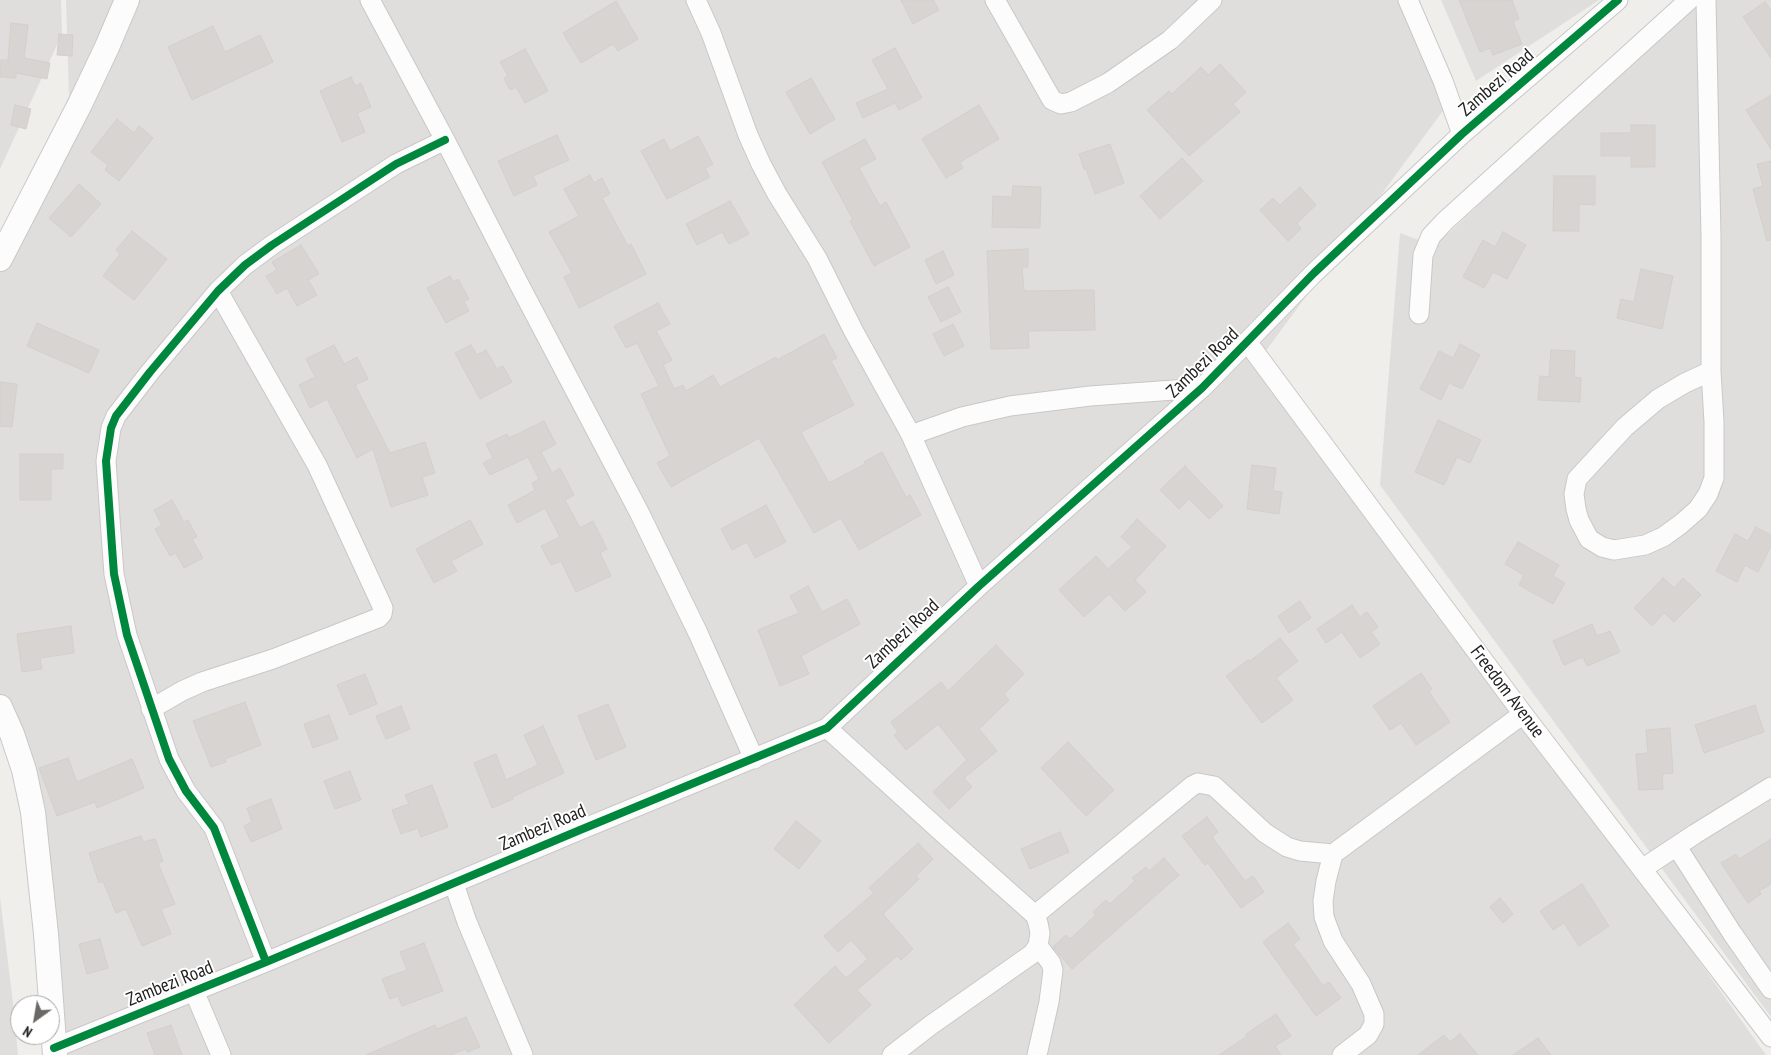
<!DOCTYPE html>
<html>
<head>
<meta charset="utf-8">
<style>
  body { margin:0 }
  #map { position:relative; width:1771px; height:1055px; overflow:hidden; background:#f0eeeb; font-family:"PT Sans Narrow",sans-serif }
  canvas { display:block }
  .north { position:absolute; left:10px; top:995px; width:50px; height:50px; box-sizing:border-box; background:#fff; border:1px solid #a7a7a7; border-radius:50%; rotate:212deg; font-size:14px; font-weight:700; line-height:20px; text-align:center; color:#222 }
  .north::after { content:''; display:block; margin:auto; width:18px; height:22px; background:#6a6968; clip-path:polygon(50% 0,100% 100%,50% 72%,0 100%) }
</style>
</head>
<body>
<div id="map">
<canvas width="1771" height="1055"></canvas>
<div class="north">N</div>
</div>
<script>
const ctx = document.querySelector('canvas').getContext('2d');
ctx.lineJoin = 'round';
function fillPath(path, color) { ctx.fillStyle = color; ctx.fill(path, 'evenodd'); }
const shape = rows => new Path2D(rows.map(r => 'M' + r).join(''));
function strokePath(path, color, width, dash) { ctx.strokeStyle = color; ctx.lineWidth = width; ctx.lineCap = dash ? 'butt' : 'round'; ctx.setLineDash(dash || []); ctx.stroke(path); }
function label(font, color, halo, rows, align = 'center') {
  ctx.font = font + ' "PT Sans Narrow",sans-serif'; ctx.lineWidth = 4; ctx.setLineDash([]); ctx.textBaseline = 'middle'; ctx.strokeStyle = halo; ctx.fillStyle = color; for (const [text, x, y, turn = 0] of rows) {
    ctx.save(); ctx.translate(x, y); ctx.rotate((+turn || 0) * Math.PI / 180); ctx.textAlign = isNaN(turn) ? turn : align; if (halo) ctx.strokeText(text, 0, 0); ctx.fillText(text, 0, 0); ctx.restore();
  }
}
fillPath(shape([
  [0,0,61,0,62,34,0,169],
  [66,0,1402,0,1448,104,1265,352,1766,1055,51,1055,34,810,0,696,0,258,69,96],
  [1441,0,1599,0,1476,81],
  [1696,0,1771,0,1771,1017,1380,485,1400,233,1435,246],
  [0,897,13,1003,18,1055,0,1055]
]), '#dfdedc');
const building = shape([
  [901,0,933,0,939,10,913,24,901,0],
  [1459,0,1512,0,1519,19,1513,22,1522,44,1493,55,1490,48,1480,52,1459,0],
  [616,1,638,39,618,51,613,44,581,63,563,33,616,1],
  [1765,2,1771,11,1771,58,1743,17,1765,2],
  [11,23,28,25,24,58,50,63,47,79,16,73,16,78,0,77,1,60,8,60,11,23],
  [213,26,225,52,260,35,273,62,192,100,168,47,213,26],
  [59,34,73,35,72,56,57,55,59,34],
  [895,48,922,98,899,110,895,103,863,118,856,103,888,89,872,60,895,48],
  [525,49,548,91,525,103,516,87,510,90,504,78,508,76,500,62,525,49],
  [1220,64,1246,92,1233,104,1240,112,1189,156,1147,110,1169,91,1172,94,1201,67,1208,75,1220,64],
  [351,77,355,86,361,83,371,107,357,113,365,132,342,142,320,91,351,77],
  [811,78,835,119,810,134,786,92,811,78],
  [1771,95,1771,149,1746,110,1771,95],
  [15,105,31,109,26,129,11,125,15,105],
  [979,105,999,139,960,162,963,168,946,178,922,139,979,105],
  [117,119,134,133,139,126,153,138,119,181,105,170,108,165,91,152,117,119],
  [1631,125,1655,125,1655,167,1631,167,1631,156,1601,156,1601,133,1631,133,1631,125],
  [557,135,569,160,533,176,537,185,514,196,498,161,557,135],
  [698,136,713,164,705,168,710,177,667,199,641,151,664,139,670,151,698,136],
  [865,139,876,159,859,168,880,206,886,202,910,247,874,266,850,221,853,220,822,162,865,139],
  [1110,144,1124,183,1095,194,1086,169,1084,169,1079,154,1110,144],
  [1182,158,1203,181,1160,219,1140,196,1182,158],
  [1771,161,1771,240,1767,241,1753,189,1763,186,1757,164,1771,161],
  [590,175,594,183,602,178,610,194,602,198,628,246,631,244,646,274,579,308,564,277,572,273,549,232,579,216,564,189,590,175],
  [1554,176,1595,176,1595,205,1579,204,1579,231,1553,231,1554,176],
  [79,184,101,204,71,237,49,218,79,184],
  [1013,186,1041,187,1040,228,992,227,993,196,1012,197,1013,186],
  [1300,187,1316,205,1297,223,1301,229,1288,241,1260,210,1273,198,1280,205,1300,187],
  [730,201,749,234,729,244,722,232,697,245,686,224,730,201],
  [132,231,167,259,134,300,103,276,120,254,116,250,132,231],
  [1503,232,1526,245,1507,279,1493,272,1484,288,1463,277,1483,240,1495,247,1503,232],
  [301,245,319,274,308,280,317,295,297,306,287,288,277,294,266,276,277,270,272,262,301,245],
  [1028,249,1028,267,1022,267,1024,291,1094,290,1095,330,1028,331,1029,348,991,349,987,251,1028,249],
  [943,251,954,275,936,284,925,260,943,251],
  [1641,269,1673,276,1662,329,1617,318,1621,299,1634,302,1641,269],
  [450,276,453,282,458,279,469,299,464,301,469,311,446,323,427,288,450,276],
  [948,287,961,312,941,322,928,297,948,287],
  [658,303,670,324,656,331,672,360,663,365,674,389,683,385,686,391,713,375,720,387,776,357,777,360,824,334,837,358,831,361,854,405,801,432,814,456,829,483,865,464,864,462,882,452,906,497,910,495,921,515,859,550,841,518,814,533,759,438,671,487,657,463,670,456,641,394,659,386,637,343,626,348,614,326,658,303],
  [37,323,99,350,89,373,27,346,37,323],
  [953,324,964,346,944,356,933,334,953,324],
  [1460,344,1480,355,1462,389,1449,383,1441,400,1420,389,1439,351,1453,358,1460,344],
  [334,345,344,364,357,357,368,379,355,385,390,453,425,442,435,473,422,477,428,495,391,507,373,449,357,458,327,399,310,408,299,385,315,377,306,359,334,345],
  [471,345,477,355,486,350,497,369,503,366,512,382,480,399,455,353,471,345],
  [1551,350,1575,351,1574,377,1581,378,1580,402,1538,400,1540,376,1549,377,1551,350],
  [0,382,17,384,12,427,0,426,0,382],
  [1438,420,1481,440,1470,463,1457,457,1444,485,1415,472,1438,420],
  [544,421,556,444,541,452,552,473,560,468,574,495,565,500,580,528,593,521,607,549,600,553,611,576,576,592,561,561,551,565,541,546,560,537,545,508,517,523,508,505,535,490,532,483,539,479,528,457,490,475,483,463,493,458,486,444,507,434,509,438,544,421],
  [20,454,63,454,63,469,51,469,51,500,20,500,20,454],
  [1252,465,1276,468,1273,491,1282,492,1279,514,1247,509,1252,465],
  [1185,466,1223,506,1209,519,1189,499,1179,509,1160,490,1185,466],
  [172,500,184,522,188,520,197,537,192,539,203,558,184,568,176,553,170,556,155,529,162,525,154,510,172,500],
  [766,505,786,542,755,558,747,542,732,550,721,529,766,505],
  [1137,519,1166,546,1135,580,1146,592,1125,611,1109,594,1084,617,1059,590,1096,556,1108,569,1132,547,1121,537,1137,519],
  [470,520,483,544,451,561,457,571,434,583,416,549,470,520],
  [1756,527,1771,535,1771,546,1758,572,1745,565,1737,582,1716,571,1735,534,1748,541,1756,527],
  [1518,542,1559,565,1553,576,1565,583,1553,604,1519,585,1524,575,1505,564,1518,542],
  [1663,578,1674,588,1683,578,1701,595,1674,622,1664,613,1652,626,1634,608,1663,578],
  [808,586,822,612,847,599,860,624,801,656,809,674,780,686,758,630,799,613,790,596,808,586],
  [1300,601,1311,618,1289,633,1278,616,1300,601],
  [1352,605,1360,617,1367,612,1378,627,1371,632,1380,644,1360,658,1342,632,1326,643,1317,629,1352,605],
  [1592,624,1597,636,1610,631,1620,652,1587,666,1583,657,1564,665,1553,641,1592,624],
  [71,626,74,653,40,658,42,669,22,672,17,634,71,626],
  [1280,638,1298,661,1276,678,1293,700,1262,723,1226,676,1248,660,1250,661,1280,638],
  [996,645,1024,674,1004,694,1009,700,979,729,997,751,964,778,972,787,949,809,933,792,967,760,938,724,906,750,894,735,898,732,891,722,941,682,948,691,996,645],
  [1421,673,1432,689,1429,692,1450,722,1416,745,1401,723,1390,730,1373,706,1421,673],
  [365,674,377,704,350,715,337,685,365,674],
  [245,702,261,745,225,759,226,762,211,767,193,721,245,702],
  [608,704,626,747,596,760,578,716,608,704],
  [1755,705,1764,732,1704,753,1695,725,1755,705],
  [401,706,410,729,386,739,376,716,401,706],
  [329,715,338,739,313,748,304,724,329,715],
  [543,726,564,773,512,797,513,799,492,808,474,763,496,754,506,780,538,765,524,735,543,726],
  [1670,728,1673,773,1662,774,1663,789,1639,790,1636,754,1648,753,1646,730,1670,728],
  [1068,742,1114,790,1086,816,1041,768,1068,742],
  [68,758,77,782,132,759,144,788,97,808,95,802,57,816,39,768,68,758],
  [350,771,361,800,335,809,324,781,350,771],
  [432,785,448,827,421,837,418,828,401,834,392,810,409,804,405,795,432,785],
  [271,799,282,829,251,842,244,826,252,822,247,808,271,799],
  [1207,817,1218,832,1212,837,1245,881,1253,876,1264,892,1241,908,1208,863,1205,865,1182,836,1207,817],
  [796,821,821,841,799,869,774,849,796,821],
  [1060,832,1069,852,1030,869,1021,849,1060,832],
  [141,836,143,842,155,839,163,861,158,863,175,904,161,909,171,934,142,946,126,909,116,913,103,881,99,883,89,853,141,836],
  [1771,839,1771,884,1759,891,1761,894,1748,903,1721,863,1736,854,1739,859,1771,839],
  [918,843,933,859,916,876,919,879,883,914,913,949,901,960,897,956,857,990,871,1005,829,1043,794,1005,835,966,846,978,868,959,851,940,838,952,824,936,874,893,869,888,918,843],
  [1164,858,1179,875,1072,969,1053,947,1066,935,1070,939,1096,915,1093,912,1106,900,1110,904,1135,881,1132,878,1146,867,1149,871,1164,858],
  [1582,884,1609,926,1579,946,1564,923,1553,930,1540,911,1582,884],
  [1500,898,1513,914,1503,923,1490,907,1500,898],
  [1288,923,1300,939,1293,944,1304,959,1323,986,1329,982,1341,998,1316,1016,1263,942,1288,923],
  [100,939,108,968,87,974,79,944,100,939],
  [424,943,443,991,402,1006,398,996,390,999,382,979,407,970,400,952,424,943],
  [1276,1014,1291,1036,1275,1046,1281,1055,1219,1055,1247,1036,1246,1034,1276,1014],
  [466,1017,480,1047,467,1052,466,1049,451,1055,366,1055,435,1025,437,1029,466,1017],
  [171,1025,182,1055,155,1055,147,1033,171,1025],
  [1460,1034,1478,1055,1418,1055,1444,1035,1450,1042,1460,1034],
  [1538,1038,1551,1055,1513,1055,1538,1038]
]);
fillPath(building, '#d7d4d2');
strokePath(building, '#d3d0cc', 1);
const minor = shape([
  [370,0,445,140,519,284,639,512,698,633,754,759],
  [696,0,711,33,748,135,761,164,777,194,817,258,853,330,911,435,979,586],
  [995,0,1052,100,1061,104,1071,102,1108,83,1170,40,1212,0],
  [1408,0,1443,81,1462,134],
  [1706,0,1711,236,1711,371,1714,422,1714,478,1708,494,1698,509,1681,524,1663,537,1645,545,1614,550,1602,547,1589,539,1579,520,1576,509,1574,494,1577,479,1625,427,1658,399,1685,383,1711,371],
  [1419,314,1423,255,1431,236,1445,221,1689,0],
  [1248,343,1523,714,1771,1037],
  [911,435,962,417,1010,406,1090,396,1202,388],
  [151,709,182,691,202,682,273,659,378,618,382,614,383,608,317,465,218,291],
  [827,728,945,835,1035,915,1038,923,1040,933,1038,946,1032,954,931,1025,892,1055],
  [1677,847,1732,933,1771,989],
  [1333,854,1326,881,1323,901,1324,917,1333,941,1361,984,1374,1014,1374,1024,1368,1035,1342,1055],
  [1642,869,1695,834,1771,787],
  [454,884,467,922,523,1055],
  [1035,915,1192,786,1198,783,1214,786,1265,833,1287,847,1300,851,1333,854,1523,714],
  [266,962,214,828,186,791,169,759,127,635,114,574,112,547,106,461,111,428,116,416,150,372,218,291,245,265,272,245,396,164,445,140],
  [194,991,221,1055],
  [54,1048,266,962,580,830,827,728,979,586,1202,388,1314,273,1462,134,1618,0],
  [1037,1055,1049,1002,1053,970,1051,963,1038,946]
]);
const tertiary = shape([
  [0,259,80,104,107,47,127,0],
  [0,707,12,734,24,770,33,812,46,934,55,1055]
]);
strokePath(minor, '#c9c8c7', 21);
strokePath(tertiary, '#c9c8c7', 26);
strokePath(minor, '#fdfcfc', 19);
strokePath(tertiary, '#fdfcfc', 24);
strokePath(shape([
  [266,962,214,828,186,791,169,759,127,635,114,574,112,547,106,461,111,428,116,416,150,372,218,291,245,265,272,245,396,164,445,140],
  [54,1048,266,962,580,830,827,728,979,586,1202,388,1314,273,1462,134,1618,0]
]), '#00873e', 8);
label('19px', '#222', '#fff', [
  ["Zambezi Road",1497,83,-41],
  ["Zambezi Road",1203,363,-44],
  ["Zambezi Road",903,634,-43],
  ["Freedom Avenue",1507,692,53],
  ["Zambezi Road",543,828,-23],
  ["Zambezi Road",170,984,-22]
]);
</script>
</body>
</html>
